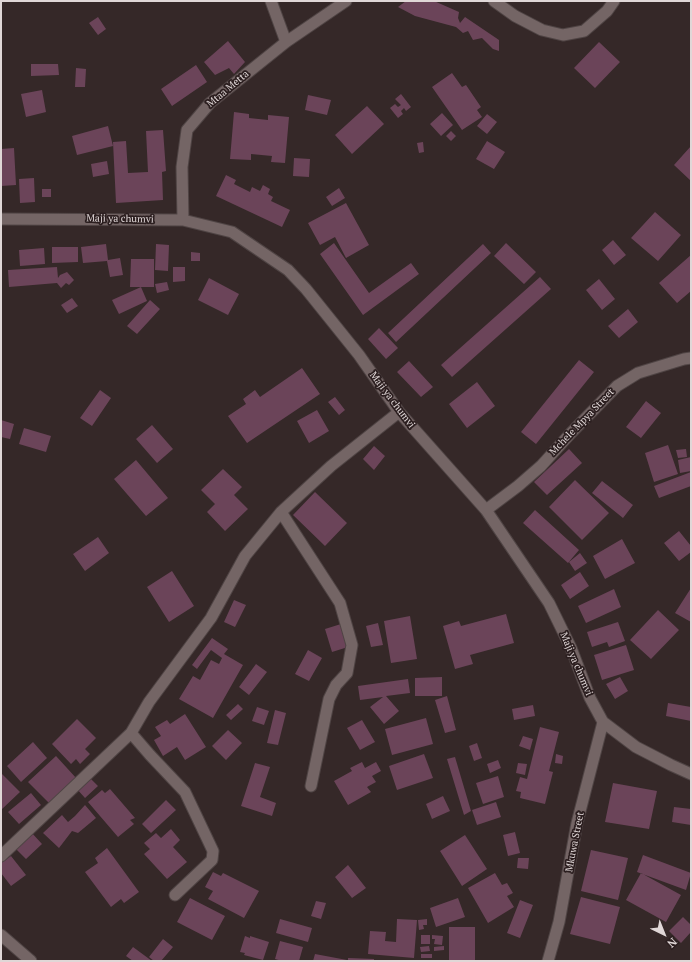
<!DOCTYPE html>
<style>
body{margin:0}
#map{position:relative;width:692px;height:962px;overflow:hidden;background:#352828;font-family:"PT Serif",serif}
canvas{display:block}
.frame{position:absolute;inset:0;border:2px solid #e0d7d7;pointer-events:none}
.north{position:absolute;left:644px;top:914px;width:40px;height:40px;-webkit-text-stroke:3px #2b1e1f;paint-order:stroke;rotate:137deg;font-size:11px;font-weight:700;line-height:16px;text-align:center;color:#e0d7d7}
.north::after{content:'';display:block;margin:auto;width:14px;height:18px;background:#e0d7d7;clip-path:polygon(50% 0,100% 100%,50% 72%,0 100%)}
</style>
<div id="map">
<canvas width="692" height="962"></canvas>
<div class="frame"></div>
<div class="north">N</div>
</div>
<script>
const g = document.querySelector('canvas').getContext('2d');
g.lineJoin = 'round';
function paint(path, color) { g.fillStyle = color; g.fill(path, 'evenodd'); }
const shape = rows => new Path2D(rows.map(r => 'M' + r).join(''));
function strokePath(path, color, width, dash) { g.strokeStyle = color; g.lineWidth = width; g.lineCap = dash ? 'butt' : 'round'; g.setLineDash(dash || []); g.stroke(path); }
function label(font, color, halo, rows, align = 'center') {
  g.font = font + ' "PT Serif",serif'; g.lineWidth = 3.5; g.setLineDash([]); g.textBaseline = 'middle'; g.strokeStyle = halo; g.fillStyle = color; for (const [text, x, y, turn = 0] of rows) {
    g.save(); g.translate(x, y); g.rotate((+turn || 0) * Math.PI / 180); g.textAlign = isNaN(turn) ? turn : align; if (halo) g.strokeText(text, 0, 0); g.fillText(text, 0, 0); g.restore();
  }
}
const building = shape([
 [406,1,434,1,459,12,458,18,460,23,465,17,499,40,499,51,493,49,482,38,473,40,468,31,463,33,456,27,415,16,398,7],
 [98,17,106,29,98,35,89,23],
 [228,41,245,62,234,74,229,68,215,75,204,62],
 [599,42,620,62,595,88,574,68],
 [31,64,58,64,59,75,31,76],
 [196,65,207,82,172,106,161,89],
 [76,68,86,69,85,87,75,87],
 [452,73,462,87,466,85,481,107,477,110,482,117,462,130,432,87],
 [42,90,46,112,26,117,21,94],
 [401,94,411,107,406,111,404,108,401,111,403,114,398,118,390,108,395,104,398,107,401,105,395,99],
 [308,95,331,100,327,115,305,110],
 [367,106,384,124,352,154,335,135],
 [234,112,249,114,249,118,268,120,268,115,289,117,285,163,271,162,272,156,251,154,251,160,230,159],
 [442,113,453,125,441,136,430,124],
 [487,114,497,122,487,134,477,126],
 [108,126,113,146,77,155,72,136],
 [163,130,166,171,162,172,163,200,116,203,113,142,126,141,128,173,148,172,146,131],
 [451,131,456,136,451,141,446,136],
 [487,141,505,152,494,169,476,159],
 [423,142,424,152,419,153,417,143],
 [691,146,691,181,674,165],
 [14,148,16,185,1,186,1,149],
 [294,158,310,159,309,177,293,176],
 [107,161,109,174,93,177,91,164],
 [226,175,236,180,234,184,250,192,252,187,260,191,263,185,270,189,268,194,273,197,271,201,290,210,282,227,216,196],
 [34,178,35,202,20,203,19,179],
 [339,188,345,198,332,206,326,197],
 [42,189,51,189,51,197,42,197],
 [346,203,369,245,346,258,335,237,320,245,308,223],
 [655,212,681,235,658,261,631,238],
 [613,240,626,255,614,265,602,250],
 [334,243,369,293,411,263,419,274,363,315,320,254],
 [506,243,536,272,524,284,494,256],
 [106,244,108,260,120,258,123,275,110,277,107,261,83,263,81,247],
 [156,244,169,245,168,271,155,270],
 [483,244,491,253,396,342,388,333],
 [52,247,78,247,78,262,52,263],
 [44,248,45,264,20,266,19,250],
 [191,252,200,253,200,261,191,261],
 [691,255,691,291,677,303,659,283],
 [131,259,154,259,154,287,130,287],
 [57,267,58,278,60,275,67,272,74,280,69,285,66,283,61,288,57,283,9,287,8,270],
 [173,267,185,267,185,281,173,282],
 [540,277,551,289,452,377,441,365],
 [209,278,239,294,228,315,198,300],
 [599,279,615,299,602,310,586,290],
 [167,282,169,290,157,293,155,284],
 [141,287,147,301,119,314,112,300],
 [72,298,78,306,67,313,61,305],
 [150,300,160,309,137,334,127,326],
 [628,309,638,322,619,338,608,326],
 [379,328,398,348,386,359,368,339],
 [579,360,594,372,536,444,521,432],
 [409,361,433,387,421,397,397,372],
 [302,368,320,394,247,443,228,416,246,404,243,399,255,390,260,397],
 [477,382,495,406,467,428,449,404],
 [100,390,111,398,92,426,80,418],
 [335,397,345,410,339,415,328,402],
 [646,401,661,413,641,438,626,427],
 [317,410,329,431,309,443,297,421],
 [1,420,14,424,10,439,1,437],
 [152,425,173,449,157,463,136,439],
 [24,428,51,436,46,452,19,444],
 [668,445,678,474,654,482,645,453],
 [374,446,385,456,374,470,363,459],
 [569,449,582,463,547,495,534,482],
 [686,449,687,457,678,458,676,450],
 [691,457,691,471,680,473,678,460],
 [136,460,168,498,146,516,114,479],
 [223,469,242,487,234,495,248,509,225,531,207,512,215,504,201,490],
 [691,472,691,486,659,498,654,486],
 [575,480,609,513,582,540,549,507],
 [602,481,633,505,623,518,592,493],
 [315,492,347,523,325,546,293,515],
 [535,510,579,550,568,563,523,523],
 [679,531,691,546,691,552,679,561,664,543],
 [98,537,109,553,85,571,73,554],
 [622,539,635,563,605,579,593,556],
 [580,553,587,563,575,571,569,562],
 [172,571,194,606,169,622,147,587],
 [580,572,589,586,570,599,561,585],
 [691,588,691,622,675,613],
 [614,589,621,607,586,623,578,606],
 [234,600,246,605,235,627,224,622],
 [658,610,679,630,651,659,630,640],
 [506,614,514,643,470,655,473,664,455,669,443,626,459,621,461,626],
 [410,616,417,659,391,663,384,621],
 [618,622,625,641,609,647,607,642,592,647,587,632],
 [378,623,383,645,371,647,366,626],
 [341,624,348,647,332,652,325,629],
 [212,638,228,649,224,654,243,665,213,718,179,699,193,676,200,680,211,660,219,664,222,658,211,650,197,669,192,665],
 [626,645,634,670,602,680,594,655],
 [308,650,322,658,309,681,295,674],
 [256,664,267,672,249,695,239,687],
 [442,677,442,696,415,696,415,678],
 [620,677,628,691,615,699,606,684],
 [408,679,410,693,386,696,399,711,384,724,370,707,383,697,360,700,358,686],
 [447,696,456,730,445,733,435,700],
 [668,703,691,707,691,721,666,716],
 [238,704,243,709,231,720,226,715],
 [533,705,535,716,514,720,512,709],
 [257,707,269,711,264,725,252,721],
 [275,710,286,713,278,745,267,743],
 [185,714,206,747,185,760,177,747,163,756,154,740,161,736,155,727,167,720,170,724],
 [426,718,433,744,392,755,385,729],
 [77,719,96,738,85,749,90,754,80,764,76,759,71,764,52,744],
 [362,720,375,742,360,750,347,728],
 [540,727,559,732,549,771,553,772,545,804,520,798,521,792,516,791,520,777,527,779],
 [228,730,242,743,226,760,212,746],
 [523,736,533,739,530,750,519,746],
 [33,742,47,758,21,782,7,766],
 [477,743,482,758,474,761,469,746],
 [424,754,433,778,397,790,389,766],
 [556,754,563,756,562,764,555,763],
 [56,756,77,779,50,804,28,782],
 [455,757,471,811,464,815,447,759],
 [498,760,501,768,490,773,487,764],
 [362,762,365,768,376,762,381,771,372,776,376,782,367,787,371,792,348,805,334,781,352,771,350,768],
 [255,763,270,767,260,797,276,803,272,816,241,806],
 [518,763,527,764,525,775,516,773],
 [1,773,20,792,1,810],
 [498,776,504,797,483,804,476,783],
 [89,777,98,786,85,798,76,788],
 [613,783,657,791,649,829,605,822],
 [110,789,135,818,130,820,134,824,118,837,88,802,102,790,105,793],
 [31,793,41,805,19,824,8,812],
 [443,796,450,811,432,819,426,804],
 [166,800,176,810,151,833,142,824],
 [496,802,501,817,477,825,472,810],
 [85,805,96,818,78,833,72,831,59,848,43,833,62,815,68,822,75,816],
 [674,807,691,809,691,825,672,822],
 [171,829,180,840,173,847,187,862,167,879,144,854,150,849,144,843,156,833,161,838],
 [31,832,42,844,26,859,15,848],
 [515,832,520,853,508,856,503,835],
 [465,835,487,869,462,886,440,851],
 [107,848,139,892,124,903,121,899,111,907,85,872,98,863,95,858],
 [591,850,628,858,618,900,581,891],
 [643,855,691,873,686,890,637,872],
 [11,856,26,875,11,886,1,873,1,863],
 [518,858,529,858,528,869,517,868],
 [348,865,366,888,352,898,335,877],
 [213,872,221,876,223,873,259,891,244,918,208,899,213,891,205,887],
 [495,873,502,885,507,883,513,893,507,896,514,907,488,923,468,888],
 [641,873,681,895,666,922,626,900],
 [581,897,620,907,610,944,570,934],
 [190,898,225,916,212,940,177,922],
 [458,898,465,917,436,927,430,908],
 [520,900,533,905,520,938,507,933],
 [316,901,326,903,321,919,311,916],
 [683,917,691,925,691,932,681,943,669,931],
 [280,919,312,928,308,942,276,933],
 [397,919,417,920,414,958,368,954,370,931,386,932,385,941,396,942],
 [427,919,427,925,423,925,424,929,419,930,418,920],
 [449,927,475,927,475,961,449,961],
 [421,935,430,935,430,944,421,944],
 [432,935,443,936,442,945,434,944,435,939,432,939],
 [245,936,250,938,250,936,269,942,263,960,244,955,245,953,240,952],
 [163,939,173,947,161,961,154,961,149,957],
 [280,941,303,947,299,961,282,961,275,959],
 [429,946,430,951,421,952,420,947],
 [444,946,444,950,434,951,434,947],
 [133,947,152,961,133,961,126,956],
 [315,954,347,960,347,961,313,961],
 [421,954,432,954,432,958,421,958],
 [348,958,374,959,374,961,348,961]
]);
const minor = shape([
 [271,1,286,42],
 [494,1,515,16,542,30,563,35,584,31,607,11,614,1],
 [1,219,183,220,232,232,288,270,306,289,359,355,399,412,486,510,549,603,571,648,590,698,603,722,636,747,671,765,691,774],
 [183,220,182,167,187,130,210,103,286,42,346,1],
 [486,510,518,486,541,466,570,434,617,386,638,373,684,359,691,358],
 [281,512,340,603,352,645,347,673,336,685,329,699,311,786],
 [1,856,131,733],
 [175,895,212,860,213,851,185,792,150,755,131,733,149,702,211,618,245,556,281,512,331,466,399,412],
 [1,935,31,961],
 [548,961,559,922,577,823,603,722]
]);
const streetNames = [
 ["Mtaa Metta",228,89,-40],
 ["Maji ya chumvi",120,219,1],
 ["Maji ya chumvi",392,400,53],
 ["Mchele Mpya Street",582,422,-46],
 ["Maji ya chumvi",576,664,67],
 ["Mkuwa Street",575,842,-79]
];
paint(building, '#6b4459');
strokePath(minor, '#4f4444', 13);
strokePath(minor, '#746565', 11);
label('10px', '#e0d7d7', '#2b1e1f', streetNames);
</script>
